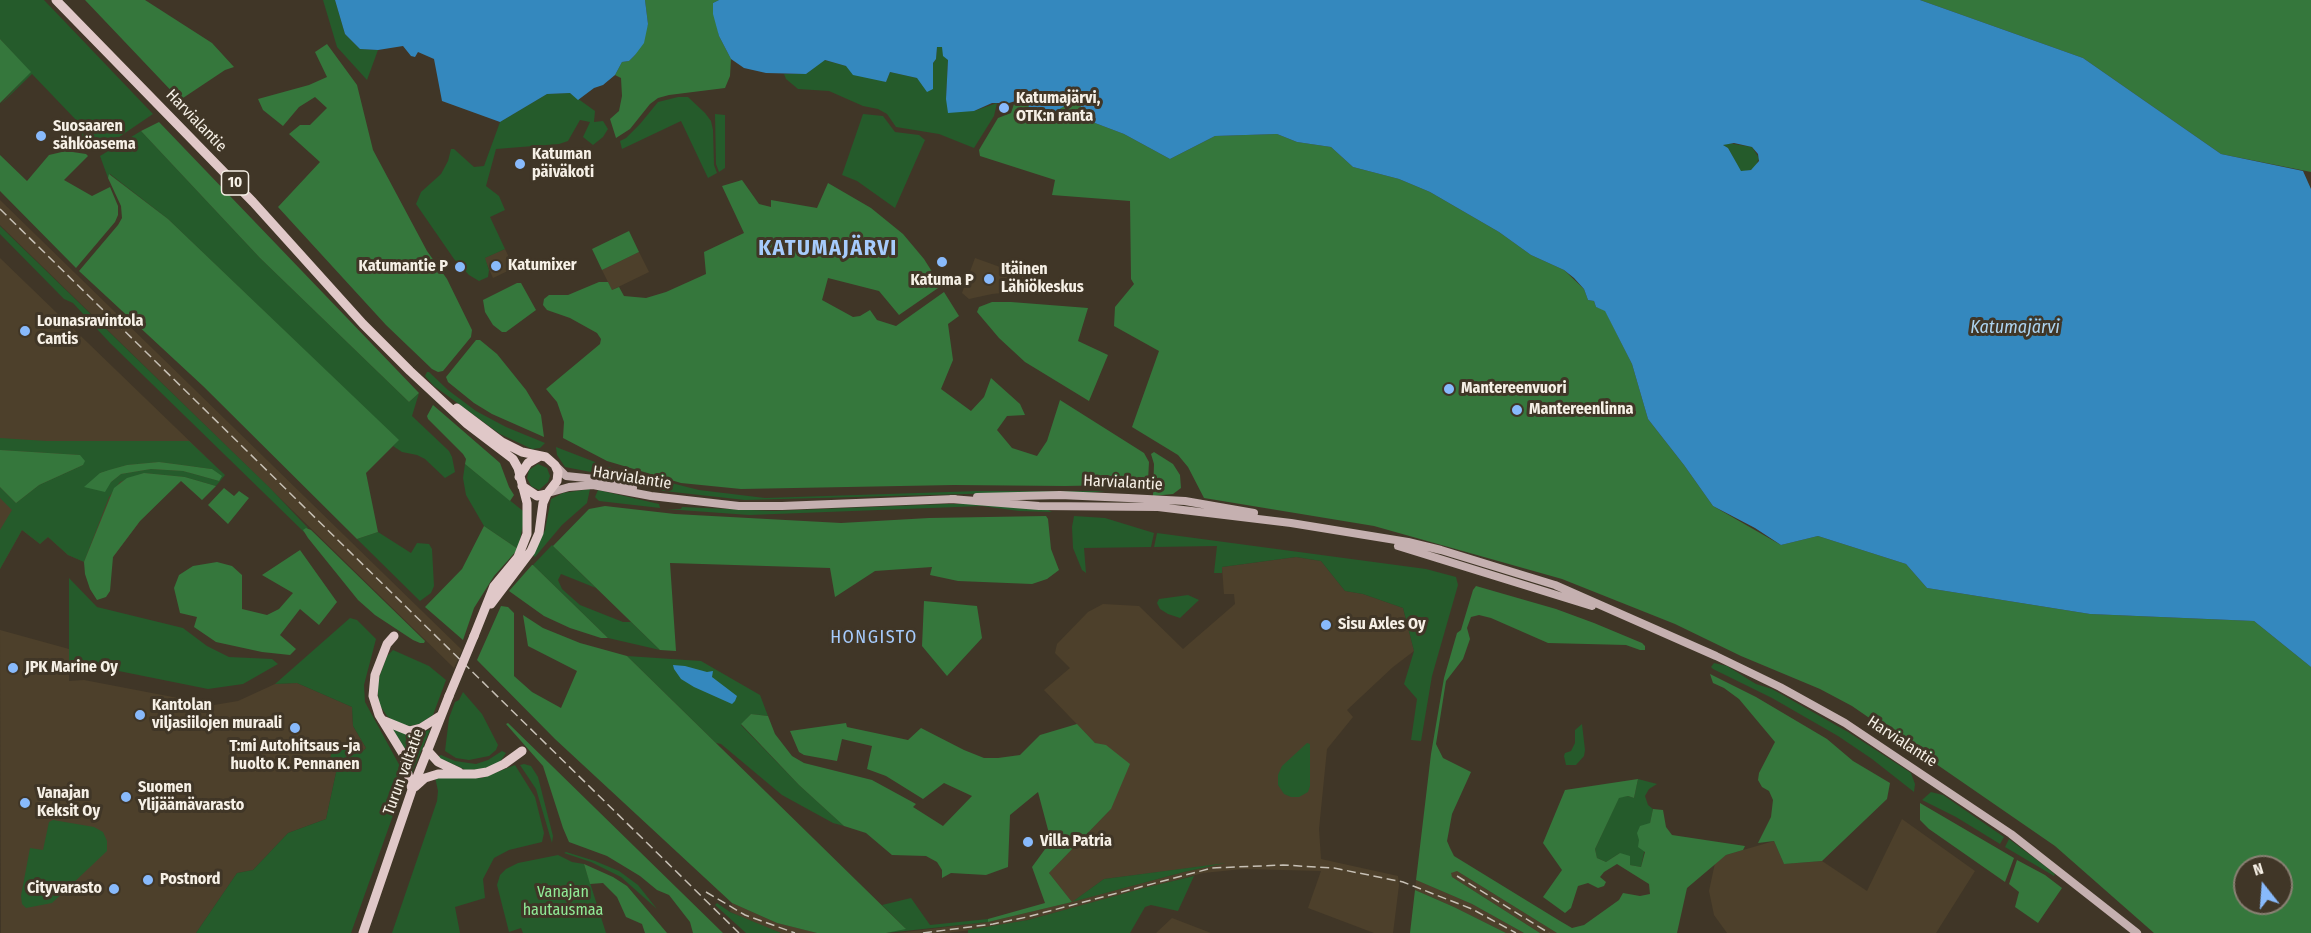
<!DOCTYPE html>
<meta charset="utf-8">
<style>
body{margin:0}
#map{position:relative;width:2311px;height:933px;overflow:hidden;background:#403627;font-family:"Fira Sans Condensed",sans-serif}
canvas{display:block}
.north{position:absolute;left:2233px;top:855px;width:60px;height:60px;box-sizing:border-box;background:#403627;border:2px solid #898073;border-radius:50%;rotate:343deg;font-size:16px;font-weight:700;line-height:24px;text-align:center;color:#f6f0e6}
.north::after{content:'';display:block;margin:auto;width:21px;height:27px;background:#88bafc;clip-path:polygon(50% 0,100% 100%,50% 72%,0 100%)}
</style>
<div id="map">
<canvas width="2311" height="933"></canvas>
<div class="north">N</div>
</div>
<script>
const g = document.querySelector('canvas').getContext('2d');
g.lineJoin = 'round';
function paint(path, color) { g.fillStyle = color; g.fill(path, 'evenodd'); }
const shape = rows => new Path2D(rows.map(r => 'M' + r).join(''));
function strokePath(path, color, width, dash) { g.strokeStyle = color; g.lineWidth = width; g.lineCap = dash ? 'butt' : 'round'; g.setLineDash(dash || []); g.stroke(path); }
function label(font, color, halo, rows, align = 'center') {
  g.font = font + ' "Fira Sans Condensed",sans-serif'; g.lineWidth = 6; g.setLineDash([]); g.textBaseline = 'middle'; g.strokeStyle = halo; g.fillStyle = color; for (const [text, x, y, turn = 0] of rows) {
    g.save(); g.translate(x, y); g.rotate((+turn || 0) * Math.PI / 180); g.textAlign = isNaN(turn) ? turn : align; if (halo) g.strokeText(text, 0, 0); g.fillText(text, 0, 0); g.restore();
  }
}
const built = shape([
 [0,200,462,650,454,668,0,225],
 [505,249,514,268,493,278,484,258],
 [639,252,649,272,612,290,602,270],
 [0,258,205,456,140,521,113,557,94,566,68,555,48,537,40,544,22,530,0,569],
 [975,258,1025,276,1016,294,1011,292,992,294,969,299,962,293],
 [1296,557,1321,561,1345,591,1363,594,1403,608,1414,651,1393,667,1347,710,1353,717,1327,749,1319,829,1321,859,1398,876,1399,885,1393,933,1374,933,1308,908,1321,871,1243,869,1203,873,1028,920,989,928,946,933,897,933,988,922,1072,902,1049,873,1111,809,1096,744,1044,690,1070,668,1055,653,1057,644,1088,612,1103,604,1139,606,1183,649,1235,604,1234,594,1224,594,1222,567],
 [1215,865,1184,872,1074,901,1104,879],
 [0,630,69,649,69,681,84,680,178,698,208,706,238,701,275,684,297,683,352,707,353,726,366,748,361,753,337,768,326,819,288,833,253,870,237,873,196,933,1,933],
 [1902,819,1975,871,1936,933,1727,933,1714,915,1709,891,1715,863,1726,855,1774,841,1784,864,1822,861,1867,891],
 [1453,870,1457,871,1557,933,1540,933,1452,877,1450,874],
 [1416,880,1472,904,1524,933,1506,933,1454,907,1415,890],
 [732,903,777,923,817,933,781,933,760,926,730,912],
 [1172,918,1211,933,1156,933]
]);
const green = shape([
 [0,0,44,0,153,114,100,150,87,146,73,126,77,121,32,74,0,105,30,72,0,39],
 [323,0,335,0,345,34,360,49,378,50,367,80,337,47],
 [937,47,943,47,948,59,946,99,974,111,997,103,994,116,974,148,939,134,896,127,887,114,878,109,863,106,829,91,798,89,786,79,784,74,806,74,824,60,846,66,886,82,890,72,917,78,933,89,933,63,936,59],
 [570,93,595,111,594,122,603,121,608,129,603,137,593,145,583,137,590,122,580,120,568,141,559,144,496,149,486,186,499,196,505,210,490,217,505,249,485,258,489,270,488,277,479,281,469,275,454,259,416,204,421,192,441,174,448,161,451,149,454,149,474,167,484,166,500,122,547,94],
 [678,97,688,97,705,113,711,121,713,130,714,165,717,173,708,178,681,121,622,149,620,141,626,138,640,124,658,102],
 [715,114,725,115,725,168,719,172,716,164],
 [863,114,883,116,895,132,919,135,925,140,895,208,857,181,842,175],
 [141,131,260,258,409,402,419,393,412,416,449,451,452,457,455,472,445,478,425,459,417,455,402,452,393,446,398,440,168,219,110,174,108,178,100,156],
 [1728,143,1752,147,1759,158,1756,166,1751,170,1741,172,1728,148,1723,145],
 [0,226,270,488,308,528,304,532,110,343,73,303,64,299,0,234],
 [427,372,429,372,448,390,476,411,506,427,545,443,540,448,532,449,500,434,434,386,425,376],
 [0,438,46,441,189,441,225,475,216,486,185,477,144,473,120,482,109,497,84,562,68,555,48,537,40,544,22,530,0,569,0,530,12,510,0,498,0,487,16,503,39,485,83,465,80,455,0,450],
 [159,462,212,469,219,481,183,471,151,469,121,474,111,482,100,473,127,465],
 [556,447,595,462,597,466,596,473,565,467,557,455],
 [465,464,523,511,524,520,518,549,484,526,466,495,463,478],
 [538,464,547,468,550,476,548,482,539,490,531,486,527,478,529,470],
 [608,467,699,490,765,498,979,491,1105,491,1087,493,1002,493,745,500,664,491,603,474],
 [590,489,587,503,562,525,535,557,533,555,545,530,551,499,563,493],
 [598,490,659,504,660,508,599,501,595,497],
 [946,504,981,504,1048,510,1052,512,1019,511,982,506,749,515,666,509,681,509,682,507,774,511],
 [1074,516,1105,518,1154,533,1151,547,1084,548,1086,573,1082,570,1073,548,1072,527],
 [378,532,411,553,417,543,429,544,432,549,434,586,431,593,420,601,357,539],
 [1157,533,1426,569,1456,577,1458,585,1432,676,1421,741,1411,740,1417,699,1404,684,1414,651,1403,608,1363,594,1345,591,1321,561,1296,557,1222,567,1222,573,1214,573,1217,546,1154,547],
 [552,545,596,588,561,574,558,580,562,589,580,605,623,622,631,622,660,650,608,638,533,565],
 [69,578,97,607,183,628,207,646,229,657,272,659,278,664,243,684,208,689,69,661],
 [1188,595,1199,600,1180,618,1168,614,1160,609,1157,603,1159,599],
 [350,618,357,620,376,639,364,685,365,702,402,770,401,793,351,933,196,933,237,873,253,870,288,833,326,819,337,768,328,764,334,746,361,753,366,748,353,726,352,707,297,683,275,684],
 [393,650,429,666,446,680,433,715,419,724,410,726,396,723,387,716,379,704,377,683,387,656],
 [627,656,701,661,760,695,768,716,751,714,741,725,799,785,844,826,833,823,782,795,721,744,716,743],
 [1714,663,1727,666,1756,684,1772,689,1848,732,1911,773,1915,784,1914,792,1872,759,1838,736,1772,698,1713,669,1711,667],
 [463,692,482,714,498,745,496,750,489,756,469,760,456,758,445,751,449,718,455,702,459,700],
 [1582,724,1585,750,1584,756,1576,765,1566,765,1564,756,1565,753,1571,751,1575,743,1575,730],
 [391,728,420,732,430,730,412,773],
 [1307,743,1310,744,1310,786,1308,792,1299,797,1291,797,1284,794,1278,785,1278,775,1282,766],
 [502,751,506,753,499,763,484,769,466,770,437,757,441,755,455,761,476,764,488,760],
 [524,764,531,766,538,777,553,836,552,843,536,789,520,765],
 [515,765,535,797,544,833,542,842,509,850,494,858,483,879,485,898,455,907,460,933,392,933,437,801,438,791,435,777,450,776,482,778],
 [1638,779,1657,784,1649,789,1645,796,1648,805,1653,809,1641,867,1630,865,1620,853,1606,862,1597,858,1595,849,1619,797,1628,796,1634,798],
 [1931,792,1943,795,2004,837,2000,844,1956,817,1922,800],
 [53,820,94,827,103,832,107,841,107,851,52,903,26,908,22,904,21,896,30,848,43,850,49,822],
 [2009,839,2045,866,2055,874,2054,876,2005,847],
 [566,852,595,861,619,871,638,885,657,909,621,877,591,862,564,853],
 [558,855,572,862,584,864,606,933,523,933,521,928,509,932,497,885,500,875,506,869,518,863],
 [1226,863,1184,872,1072,902,1104,879],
 [1194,876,1178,911,1151,905,1145,907,1130,933,968,933,968,930,1028,920,1144,888],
 [911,898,930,925,988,919,988,922,886,933,905,928,882,905],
 [717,903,730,912,781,933,746,933,715,905]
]);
const forest = shape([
 [85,0,145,0,212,43,234,67,225,70,180,100],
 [645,0,719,0,713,3,719,36,731,59,730,76,725,88,669,95,658,98,650,104,630,129,616,138,610,119,619,111,622,96,621,78,615,75,622,62,629,61,635,55,648,24],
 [1920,0,2311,0,2311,172,2221,154,2083,58],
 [0,39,31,72,0,103],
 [327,44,357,85,373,150,427,251,447,279,472,330,471,337,443,371,438,372,432,369,386,325,278,207,320,162,289,134,300,125,310,125,327,108,315,97,299,107,283,126,263,110,258,99,309,85,327,77,315,52],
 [1022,99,1052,113,1068,104,1079,103,1087,120,1124,134,1170,159,1215,136,1277,134,1297,142,1331,147,1353,167,1399,179,1430,192,1499,232,1531,255,1564,270,1584,289,1588,300,1594,301,1596,307,1605,310,1632,364,1648,419,1684,465,1713,506,1781,545,1818,536,1906,564,1927,588,2090,614,2254,621,2311,667,2311,933,2154,933,2055,846,1852,706,1820,689,1741,656,1675,624,1562,579,1374,526,1204,498,1188,467,1178,455,1132,427,1159,351,1114,326,1115,307,1134,284,1131,279,1130,201,1052,195,1055,180,980,156,979,150,998,118,1011,113,1015,101],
 [2245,867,2281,867,2281,903,2245,903],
 [159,122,419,393,409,402,260,258,141,131],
 [66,151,86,154,88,156,64,180,92,196,110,187,118,206,118,215,115,222,76,268,0,191,0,155,27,181,49,155],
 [109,174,168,219,399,440,366,473,378,532,357,539,203,386,79,271,118,225,122,218,121,206,108,178],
 [742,180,759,204,771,207,771,200,817,208,828,183,871,208,903,234,924,259,941,286,899,315,879,291,828,278,822,300,853,317,860,316,870,310,877,320,896,326,944,292,959,316,948,324,953,360,941,389,971,411,984,397,991,378,1020,404,1025,415,1007,416,997,430,1012,448,1037,456,1047,441,1060,400,1144,453,1149,462,1148,481,1117,485,1065,486,954,485,741,489,681,483,607,461,563,438,564,422,557,402,546,389,600,344,601,339,597,333,570,318,547,310,543,305,544,299,549,295,568,295,599,282,608,282,612,290,619,287,624,296,646,298,666,292,706,274,704,252,744,233,722,186],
 [629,231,639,252,602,270,592,249],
 [517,283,521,283,536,310,506,332,502,332,493,325,485,312,483,300],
 [992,302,1011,302,1088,308,1078,341,1108,355,1089,401,1025,362,999,338,977,312,979,307],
 [476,340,480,340,497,354,526,390,541,415,544,437,492,414,474,403,448,382,446,377],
 [433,405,500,463,509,487,514,495,510,501,465,464,466,459,463,454,428,419,427,416],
 [0,450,80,455,85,461,83,465,39,485,16,503,0,487],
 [1154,452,1173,464,1180,475,1181,488,1173,494,1153,496,1154,464,1151,454],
 [159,462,212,469,222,476,219,481,183,471,151,469,121,474,111,482,105,492,84,487,100,473,109,470,127,465],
 [144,473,185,477,216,486,202,500,181,481,140,521,113,557,110,591,106,597,97,600,90,589,85,574,84,562,114,488,127,478],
 [224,488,234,496,239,491,249,498,228,524,208,505],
 [605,506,675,514,841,523,929,518,1046,516,1048,519,1051,549,1059,570,1047,579,1032,584,958,581,930,575,932,567,875,571,835,597,830,568,670,563,676,651,660,650,553,546,589,509],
 [484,526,518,549,494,576,474,608,463,640,425,607,462,569],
 [306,528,311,530,425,641,424,643,420,643,413,640,375,615,358,600,308,538,303,530],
 [300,550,337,602,319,625,300,609,280,635,296,649,290,655,262,652,216,642,194,627,197,617,180,613,174,588,179,575,193,566,217,562,232,566,242,575,242,609,267,615,279,609,293,593,262,575],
 [532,565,533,565,608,638,601,638,570,628,544,616,509,591],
 [1476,586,1556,609,1594,623,1642,643,1645,646,1645,650,1640,650,1626,645,1548,643,1491,618,1479,615,1471,617,1467,628,1470,639,1463,659,1446,681,1436,744,1443,758,1471,772,1452,814,1447,841,1450,848,1454,856,1560,921,1572,928,1584,925,1619,900,1623,893,1640,896,1650,894,1649,884,1617,864,1604,872,1600,877,1606,882,1604,886,1598,888,1588,883,1578,886,1571,908,1565,913,1543,897,1562,870,1543,843,1565,790,1638,779,1634,798,1628,796,1619,798,1595,849,1597,858,1606,862,1620,853,1630,856,1630,865,1641,867,1645,852,1638,847,1639,840,1637,833,1640,826,1650,823,1653,809,1663,810,1666,827,1672,835,1745,846,1743,850,1726,855,1687,888,1677,933,1557,933,1457,871,1451,873,1452,877,1540,933,1524,933,1472,904,1416,880,1431,754,1444,678,1457,633,1461,630,1473,590],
 [924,601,977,606,982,638,947,676,922,646],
 [501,606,508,607,514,613,514,676,532,692,561,708,577,671,528,646,523,615,543,628,580,643,627,656,906,929,886,933,817,933,777,923,732,903,555,739,477,660],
 [1710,674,1756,697,1827,739,1853,761,1890,783,1887,799,1822,861,1784,864,1774,841,1758,843,1771,817,1773,800,1769,791,1762,787,1758,780,1759,773,1775,742,1739,699,1724,688,1713,683],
 [751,714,768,716,775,734,792,756,804,763,872,780,916,804,913,807,943,826,972,796,944,783,923,799,886,776,867,769,872,746,842,739,837,761,804,755,799,752,790,731,846,723,847,727,908,740,921,728,964,750,984,758,998,758,1020,755,1040,735,1077,724,1095,743,1106,745,1130,764,1111,809,1049,873,1072,902,988,922,988,919,1045,903,1032,867,1051,841,1038,792,1010,815,1008,867,986,875,951,873,942,878,942,870,937,862,926,856,892,855,866,833,844,826,799,785,741,724],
 [508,723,723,933,693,933,690,922,669,895,657,890,640,876,607,856,569,842,563,828,543,766,506,724],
 [1920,803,2014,858,2005,882,1929,829,1920,820],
 [2017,860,2045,875,2062,888,2038,923,2015,907,2019,892,2009,884],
 [584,864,613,877,627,886,667,933,645,933,642,924,626,917,617,897,603,883,590,884],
 [1415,890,1454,907,1506,933,1410,933]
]);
const water = shape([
 [335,0,645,0,648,24,644,43,635,55,629,61,622,62,615,75,603,85,594,88,578,100,570,93,547,94,500,122,442,101,434,59,418,52,415,57,411,56,403,46,378,50,360,49,345,34],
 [719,0,1920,0,2083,58,2221,154,2303,171,2311,189,2311,667,2254,621,2090,614,1927,588,1906,564,1818,536,1781,545,1755,528,1713,506,1684,465,1648,419,1632,364,1605,311,1596,307,1594,301,1588,300,1584,289,1574,278,1564,270,1531,255,1499,232,1430,192,1399,179,1353,167,1331,147,1297,142,1277,134,1215,136,1170,159,1124,134,1087,120,1079,103,1068,104,1053,113,1030,108,1022,99,1009,103,992,103,974,111,948,113,946,99,948,60,943,56,942,47,937,47,936,59,933,63,933,89,927,92,917,78,890,72,886,82,853,75,846,66,825,60,806,74,766,73,744,68,731,59,719,36,713,14,713,3],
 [1734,143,1752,147,1758,154,1759,161,1751,170,1741,171,1728,148,1723,145],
 [673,665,685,666,707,672,713,671,712,677,737,696,735,701,732,704,694,687,681,679,674,669]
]);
const major = shape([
 [557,467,566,476,595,479,633,488],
 [548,493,569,487,593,485,651,496,739,506,782,506,955,499],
 [977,497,1060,495,1128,498,1185,501,1254,513],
 [951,499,1039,506,1158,507,1291,523,1408,542,1441,550,1555,585,1716,656,1780,687,1845,723,2011,834,2137,933],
 [1398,546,1592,606]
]);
const highway = shape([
 [56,0,253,202,363,324,410,371,467,424,513,459,518,468,527,503,527,534,518,557,494,586,474,636],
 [457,408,502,442,522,452,546,457,555,465,558,472,557,481,547,494,537,496,522,486],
 [519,477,528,463,540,456],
 [491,604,531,551,539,533,543,503,547,494],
 [394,636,387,644,375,675,373,696,379,715,403,754,412,790],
 [382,720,409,731,421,728,440,716],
 [427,750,438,762,459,772],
 [415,787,425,778,438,774,475,774,487,772,504,764,522,751],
 [363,933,412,790,449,696]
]);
const rail = shape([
 [0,209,739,933],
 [1457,876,1549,933],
 [706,892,745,915,795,933],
 [923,933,993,924,1027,917,1212,868,1283,865,1334,868,1403,882,1472,909,1516,933]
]);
const highwayBridge = shape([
 [449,696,474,636]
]);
const markers = [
 [1004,108,6,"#88bafc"],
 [41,136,6,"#88bafc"],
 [520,164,6,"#88bafc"],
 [942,262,6,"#88bafc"],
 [496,266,6,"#88bafc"],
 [460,267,6,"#88bafc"],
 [989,279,6,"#88bafc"],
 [25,331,6,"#88bafc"],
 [1449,389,6,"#88bafc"],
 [1517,410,6,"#88bafc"],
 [1326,625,6,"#88bafc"],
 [13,668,6,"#88bafc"],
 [140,715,6,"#88bafc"],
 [295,728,6,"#88bafc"],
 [126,797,6,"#88bafc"],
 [25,803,6,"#88bafc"],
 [1028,842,6,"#88bafc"],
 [148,880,6,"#88bafc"],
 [114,889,6,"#88bafc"]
];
const shields = [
 [235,183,27]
];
const shieldNames = [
 ["10",235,183]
];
const poiNames = [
 ["Katumajärvi,",1016,99],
 ["OTK:n ranta",1016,117],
 ["Suosaaren",53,127],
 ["sähköasema",53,145],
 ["Katuman",532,155],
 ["päiväkoti",532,173],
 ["Katumixer",508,266],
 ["Katumantie P",448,267,"right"],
 ["Itäinen",1001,270],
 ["Lähiökeskus",1001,288],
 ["Katuma P",942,281,"center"],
 ["Lounasravintola",37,322],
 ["Cantis",37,340],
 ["Mantereenvuori",1461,389],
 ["Mantereenlinna",1529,410],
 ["Sisu Axles Oy",1338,625],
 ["JPK Marine Oy",25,668],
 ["Kantolan",152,706],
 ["viljasiilojen muraali",152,724],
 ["T:mi Autohitsaus -ja",295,747,"center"],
 ["huolto K. Pennanen",295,765,"center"],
 ["Suomen",138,788],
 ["Ylijäämävarasto",138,806],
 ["Vanajan",37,794],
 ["Keksit Oy",37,812],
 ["Villa Patria",1040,842],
 ["Postnord",160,880],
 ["Cityvarasto",102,889,"right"]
];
const streetNames = [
 ["Harvialantie",196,121,46],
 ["Harvialantie",632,478,9],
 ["Harvialantie",1123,483,3],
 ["Harvialantie",1902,742,33],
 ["Turun valtatie",404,772,-70]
];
const parkNames = [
 ["Vanajan",563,893],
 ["hautausmaa",563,911]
];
const waterNames = [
 ["Katumajärvi",2015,328]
];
const neighbourhoodNames = [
 ["HONGISTO",874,638]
];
const districtNames = [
 ["KATUMAJÄRVI",828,249]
];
paint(built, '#4d402b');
paint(green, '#255b2b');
paint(forest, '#35773c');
paint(water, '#3488be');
strokePath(major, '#c5b0b0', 8);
strokePath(highway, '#e0c8c8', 9);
strokePath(rail, '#c7c0b5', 1.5, [9, 4.5]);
strokePath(highwayBridge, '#e0c8c8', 9);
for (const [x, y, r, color] of markers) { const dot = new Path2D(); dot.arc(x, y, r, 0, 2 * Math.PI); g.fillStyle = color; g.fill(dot); strokePath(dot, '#403627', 2); }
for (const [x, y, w] of shields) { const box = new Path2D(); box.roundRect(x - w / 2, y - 12, w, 24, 4.5); g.fillStyle = '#403627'; g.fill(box); strokePath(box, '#f6f0e6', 1.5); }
label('bold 15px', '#f6f0e6', null, shieldNames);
label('bold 16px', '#f6f0e6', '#403627', poiNames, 'left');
label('16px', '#f6f0e6', '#403627', streetNames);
label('16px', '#90ea96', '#403627', parkNames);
label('italic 18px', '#add4f1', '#403627', waterNames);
g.letterSpacing = '1.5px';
label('18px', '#a6cbfc', '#403627', neighbourhoodNames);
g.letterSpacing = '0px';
g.letterSpacing = '1.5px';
label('bold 22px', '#a6cbfc', '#403627', districtNames);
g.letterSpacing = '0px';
</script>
